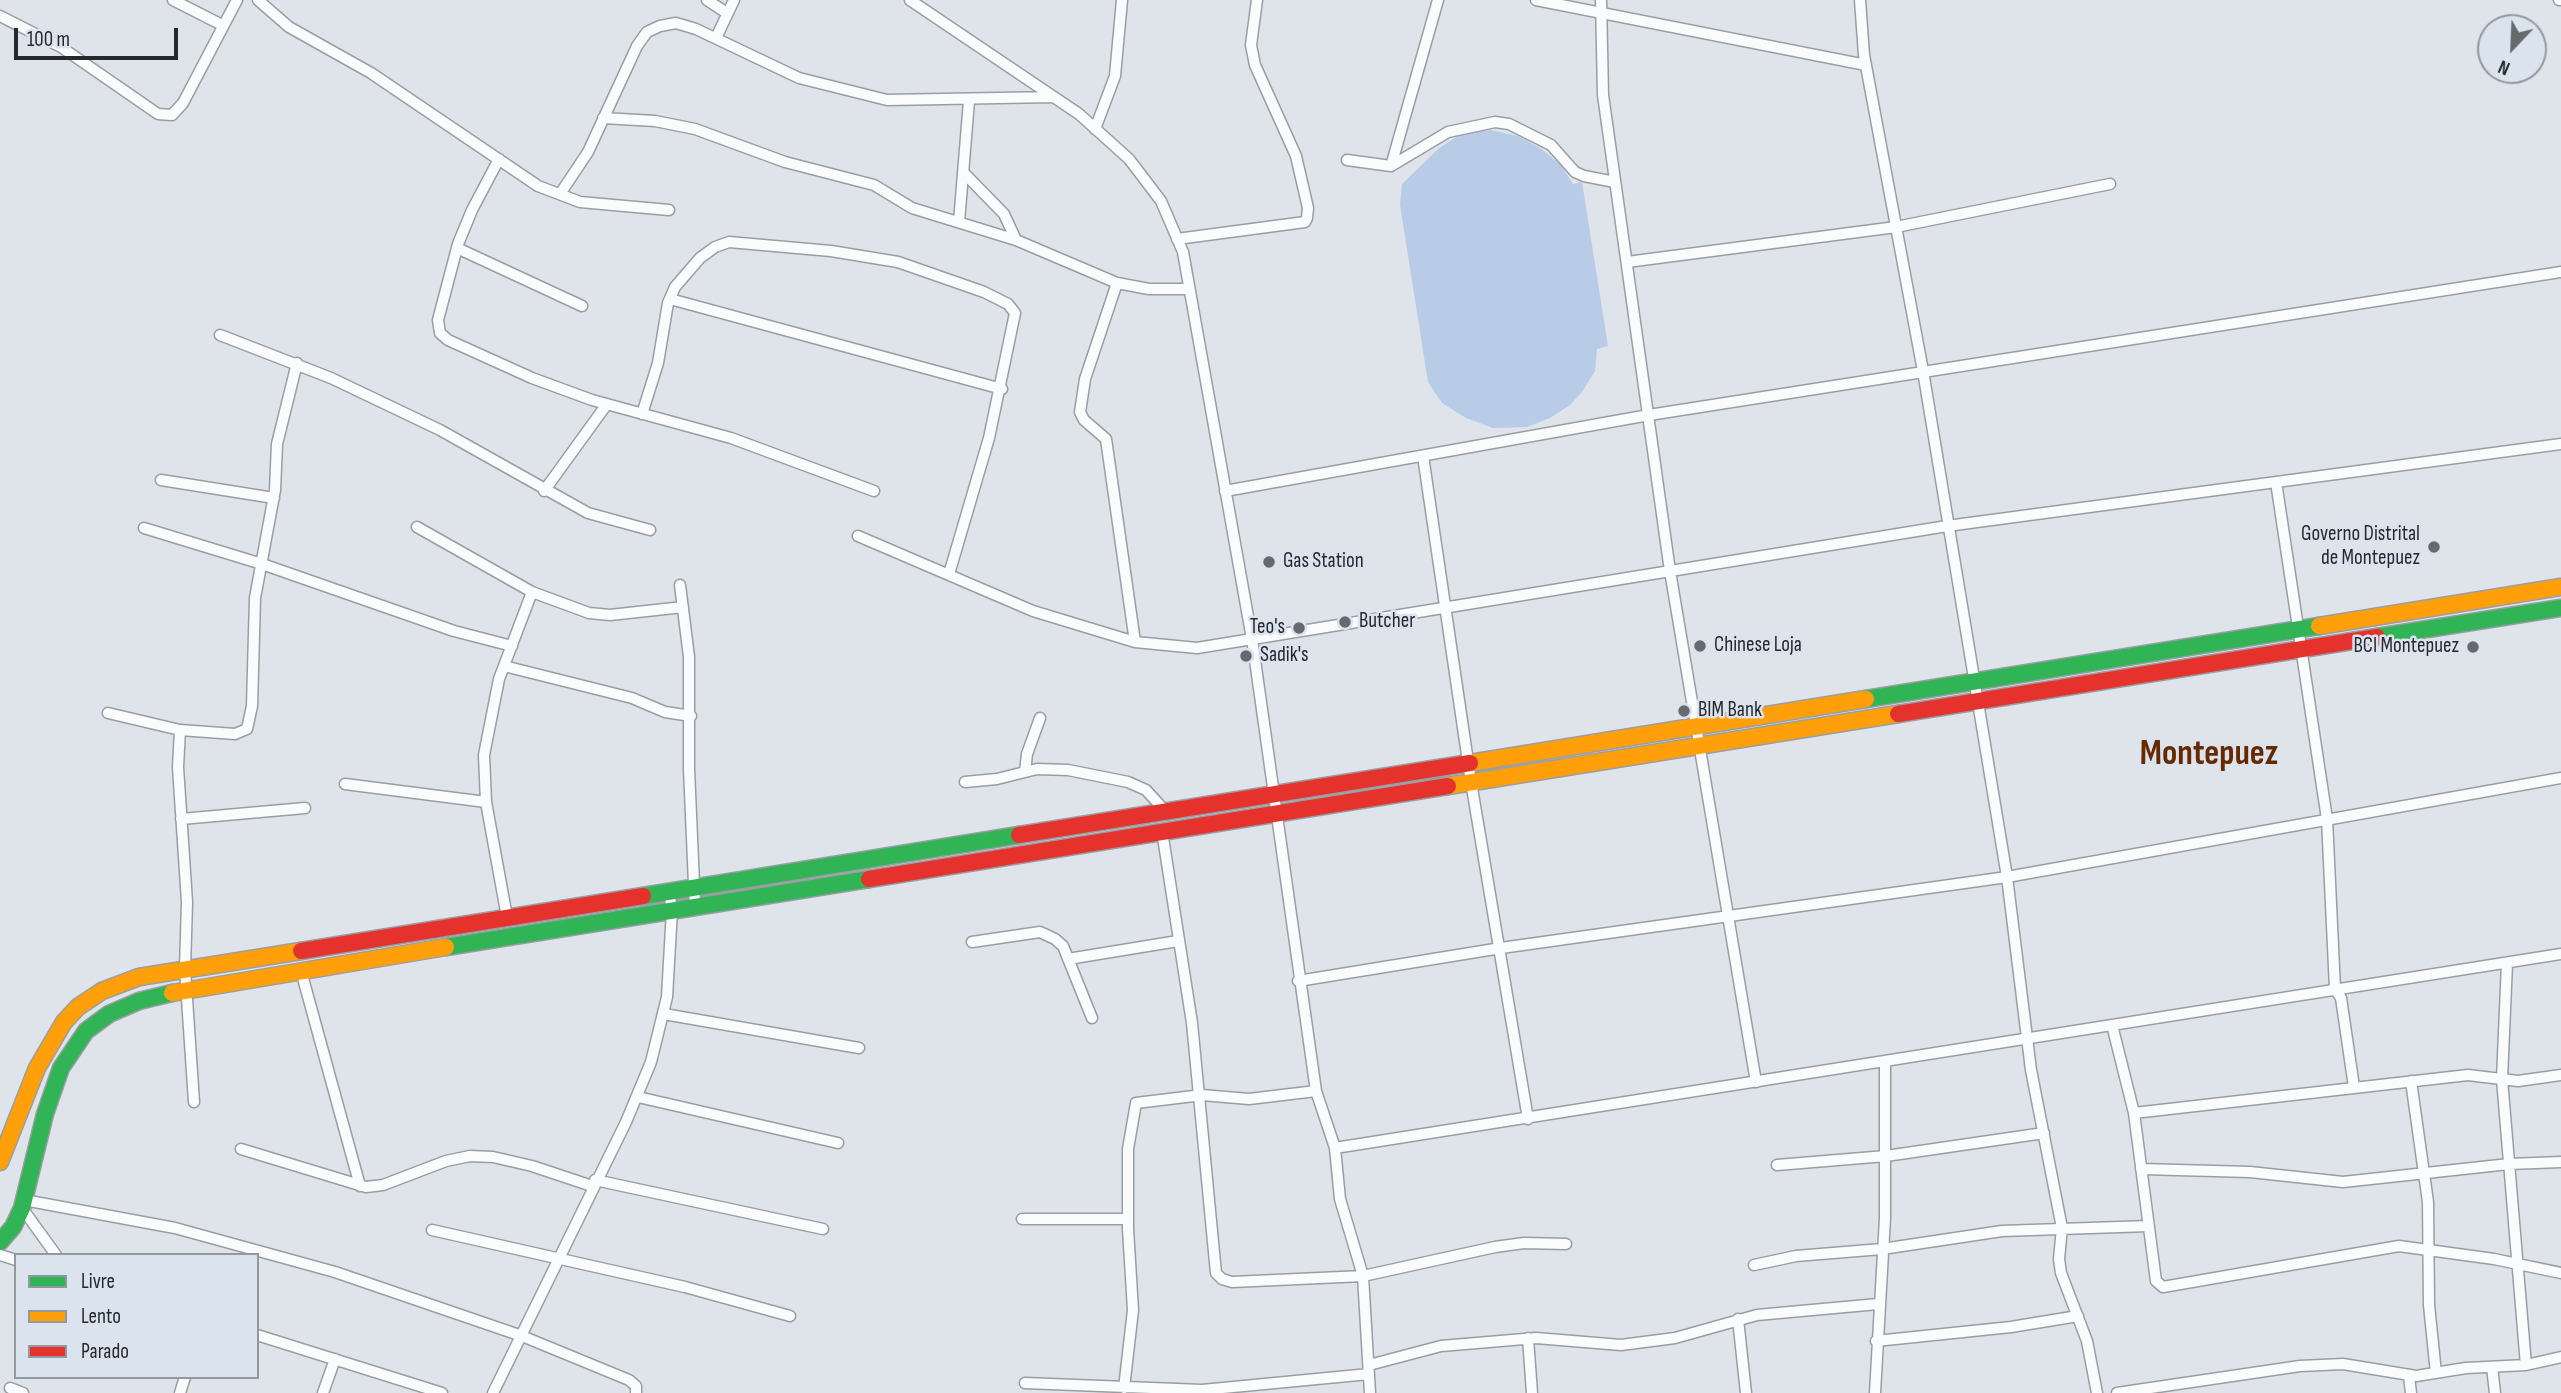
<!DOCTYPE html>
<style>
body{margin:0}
#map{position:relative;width:2561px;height:1393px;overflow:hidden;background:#dfe4ea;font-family:"Sofia Sans Condensed",sans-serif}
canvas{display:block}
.legend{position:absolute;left:14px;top:1253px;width:245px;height:126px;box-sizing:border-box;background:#dbe3ee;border:2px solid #9298a0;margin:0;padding:9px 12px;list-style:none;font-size:21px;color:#25282c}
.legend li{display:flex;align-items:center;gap:14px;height:35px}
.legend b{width:35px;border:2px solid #9298a0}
.north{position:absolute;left:2477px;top:14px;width:70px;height:70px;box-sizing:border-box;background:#dbe3ee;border:2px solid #9298a0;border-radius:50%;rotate:203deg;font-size:19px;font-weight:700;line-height:28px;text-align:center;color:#25282c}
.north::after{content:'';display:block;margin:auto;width:24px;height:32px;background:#666a6e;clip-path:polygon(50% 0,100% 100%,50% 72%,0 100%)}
.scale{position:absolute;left:14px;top:28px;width:164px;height:32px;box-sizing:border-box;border:4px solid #25282c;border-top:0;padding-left:9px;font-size:21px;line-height:24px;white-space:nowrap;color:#25282c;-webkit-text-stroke:5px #dbe3ee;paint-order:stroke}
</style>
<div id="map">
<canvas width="2561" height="1393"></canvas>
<ul class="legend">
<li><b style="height:9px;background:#30b455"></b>Livre</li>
<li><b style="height:9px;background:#ff9f0a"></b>Lento</li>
<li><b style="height:9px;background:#e5322d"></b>Parado</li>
</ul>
<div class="north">N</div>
<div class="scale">100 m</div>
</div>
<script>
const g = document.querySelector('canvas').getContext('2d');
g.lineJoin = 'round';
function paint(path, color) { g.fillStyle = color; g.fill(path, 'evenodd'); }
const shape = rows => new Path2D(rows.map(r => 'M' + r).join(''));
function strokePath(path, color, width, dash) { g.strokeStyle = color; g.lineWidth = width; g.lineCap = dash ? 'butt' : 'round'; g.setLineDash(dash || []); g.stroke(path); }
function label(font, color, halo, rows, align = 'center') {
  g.font = font + ' "Sofia Sans Condensed",sans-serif'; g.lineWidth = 5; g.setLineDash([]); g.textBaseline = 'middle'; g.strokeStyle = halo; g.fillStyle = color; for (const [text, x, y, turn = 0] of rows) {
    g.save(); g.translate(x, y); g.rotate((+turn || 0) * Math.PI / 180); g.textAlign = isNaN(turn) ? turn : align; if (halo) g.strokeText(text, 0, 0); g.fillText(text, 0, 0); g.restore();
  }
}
const green = shape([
 [1491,130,1518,136,1540,148,1560,164,1573,184,1582,182,1608,346,1597,349,1595,371,1582,392,1570,405,1550,418,1527,427,1493,428,1466,418,1442,403,1428,382,1400,205,1402,184,1438,149,1461,134]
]);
const street = shape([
 [173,0,222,25],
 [258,0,289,27,371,73,538,186,580,202,669,210],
 [707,0,727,13],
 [910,0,1079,114,1129,159,1161,201,1183,252,1252,639,1316,1091,1335,1148,1340,1199,1363,1276,1370,1393],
 [1536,0,1866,65],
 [1601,0,1603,95,1670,571,1756,1082],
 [1860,0,1864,55,1923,371,2007,877,2031,1070,2062,1228,2059,1259,2061,1273,2087,1341,2097,1393],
 [2559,0,2561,0],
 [0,16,61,47,158,114,172,115,183,103,237,0],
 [716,38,734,0],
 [603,118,655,121,695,129,785,162,874,185,912,208,1016,240,1117,283,1149,289,1189,289],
 [1095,129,1115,76,1122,0],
 [499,159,472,210,458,244,438,320,440,333,448,340,532,378,592,400,731,438,874,491],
 [1347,160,1391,166,1448,132,1495,122,1509,124,1551,145,1575,172,1584,176,1615,182],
 [1391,166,1438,0],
 [964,173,1004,214,1016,240],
 [560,194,588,152,637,46,647,32,660,26,676,23,696,29,799,78,887,100,1054,97],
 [959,222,969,101],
 [1177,239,1305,222,1307,218,1308,208,1296,156,1255,65,1251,45,1257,0],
 [457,248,582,306],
 [1627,262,1896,227,2110,184],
 [1117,283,1085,379,1080,412,1084,420,1106,439,1135,642],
 [670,299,1002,389],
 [220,335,331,378,440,430,588,513,650,530],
 [642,414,658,363,668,303,675,287,700,258,715,247,729,242,831,251,898,262,984,292,1008,304,1015,313,989,438,949,574],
 [1423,456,1471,782,1528,1119],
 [161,480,274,498],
 [2276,482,2327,819,2335,989,2341,998,2354,1087],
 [544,491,607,404],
 [1225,491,1649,415,2561,272],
 [417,527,532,592,589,613,610,615,683,607],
 [144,528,262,564,454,631,512,646],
 [858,536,1033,611,1135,642,1197,648,1947,526,2561,444],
 [680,585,689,657,689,769,695,907],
 [504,666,632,698,665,712,691,716],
 [108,713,180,730,235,734,247,729,252,706,255,598,275,490,277,444,297,363],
 [180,730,178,767,187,902,185,969,194,1102],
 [1025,772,1027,754,1040,718],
 [965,782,997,779,1037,769,1068,770,1128,782,1146,790,1167,813],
 [345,784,486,802],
 [181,819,305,808],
 [1162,831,1192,1023,1216,1273,1222,1279,1232,1282,1363,1276,1495,1247,1524,1243,1566,1244],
 [507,917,486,802,484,755,499,679,532,592],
 [972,942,1040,932,1055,939,1063,946,1092,1018],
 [1068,959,1178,941],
 [2507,963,2502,1079,2526,1365],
 [301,971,360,1186],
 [1298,981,1501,948,2007,877,2561,778],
 [664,1014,859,1048],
 [2112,1025,2134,1113,2156,1281,2163,1287,2399,1246,2494,1259,2561,1273],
 [2411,1081,2428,1202,2429,1305,2436,1373],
 [638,1097,838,1143],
 [2134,1113,2468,1075,2518,1081,2561,1075],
 [1335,1148,2561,954],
 [241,1149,366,1187,383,1185,446,1161,470,1156,493,1157,532,1166,592,1186],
 [1777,1165,1886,1156,2044,1133],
 [2141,1169,2250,1172,2343,1182,2509,1164,2561,1162],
 [595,1180,823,1229],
 [24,1200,175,1228,335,1272,522,1336,629,1380,636,1386,636,1393],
 [22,1208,56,1255],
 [1022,1219,1127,1219],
 [432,1230,685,1287,790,1316],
 [0,1255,16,1260],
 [1754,1265,1796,1256,1882,1249,2002,1231,2149,1226],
 [1738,1319,1746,1393],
 [257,1335,442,1393],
 [1528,1338,1532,1393],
 [1876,1341,2011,1327,2078,1316],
 [1369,1365,1441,1346,1536,1338,1621,1345,1675,1338,1757,1315,1878,1304],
 [2492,1367,2495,1393],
 [2409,1376,2411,1393],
 [1025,1383,1202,1390,1369,1374],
 [10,1388,23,1393],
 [1124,1388,1133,1310,1128,1229,1128,1149,1136,1103,1202,1095,1249,1099,1316,1091],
 [180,1393,185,1377],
 [323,1393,335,1359],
 [493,1393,626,1122,651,1062,667,997,672,910,669,891],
 [1875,1393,1885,1218,1885,1061],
 [2117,1393,2300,1366,2343,1364,2416,1376,2466,1368,2526,1365,2561,1357]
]);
const fast = shape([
 [2377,637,2561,608],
 [1866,699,2319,626],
 [643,896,1019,835],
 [446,947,869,879],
 [0,1242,13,1227,22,1208,45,1114,61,1068,86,1031,109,1014,139,1001,172,993]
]);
const slow = shape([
 [2319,626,2561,587],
 [1470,763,1866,699],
 [1448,786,1898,714],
 [172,993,446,947],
 [0,1162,37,1068,64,1022,78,1007,102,991,139,977,301,951]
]);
const jam = shape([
 [1898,714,2377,637],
 [1019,835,1470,763],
 [869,879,1448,786],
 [301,951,643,896]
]);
const markers = [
 [2434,547,7,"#666a6e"],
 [1269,562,7,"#666a6e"],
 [1345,622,7,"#666a6e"],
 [1299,628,7,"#666a6e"],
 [1700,646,7,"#666a6e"],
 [2473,647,7,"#666a6e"],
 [1246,656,7,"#666a6e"],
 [1684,711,7,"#666a6e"]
];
const poiNames = [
 ["Governo Distrital",2420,535,"right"],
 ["de Montepuez",2420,559,"right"],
 ["Gas Station",1283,562],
 ["Butcher",1359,622],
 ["Teo's",1285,628,"right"],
 ["Chinese Loja",1714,646],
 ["BCI Montepuez",2459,647,"right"],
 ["Sadik's",1260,656],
 ["BIM Bank",1698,711]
];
const townNames = [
 ["Montepuez",2209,755]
];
paint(green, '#b8cbe7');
strokePath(street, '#9a9ea2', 13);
strokePath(fast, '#9a9ea2', 19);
strokePath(slow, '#9a9ea2', 19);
strokePath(jam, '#9a9ea2', 19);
strokePath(street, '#fafbfc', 10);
strokePath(fast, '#30b455', 16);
strokePath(slow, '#ff9f0a', 16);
strokePath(jam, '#e5322d', 16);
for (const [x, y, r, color] of markers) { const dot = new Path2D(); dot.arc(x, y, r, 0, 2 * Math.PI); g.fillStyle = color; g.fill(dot); strokePath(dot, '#dbe3ee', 2.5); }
label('21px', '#25282c', '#dbe3ee', poiNames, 'left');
label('bold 35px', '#662900', '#dbe3ee', townNames);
</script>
